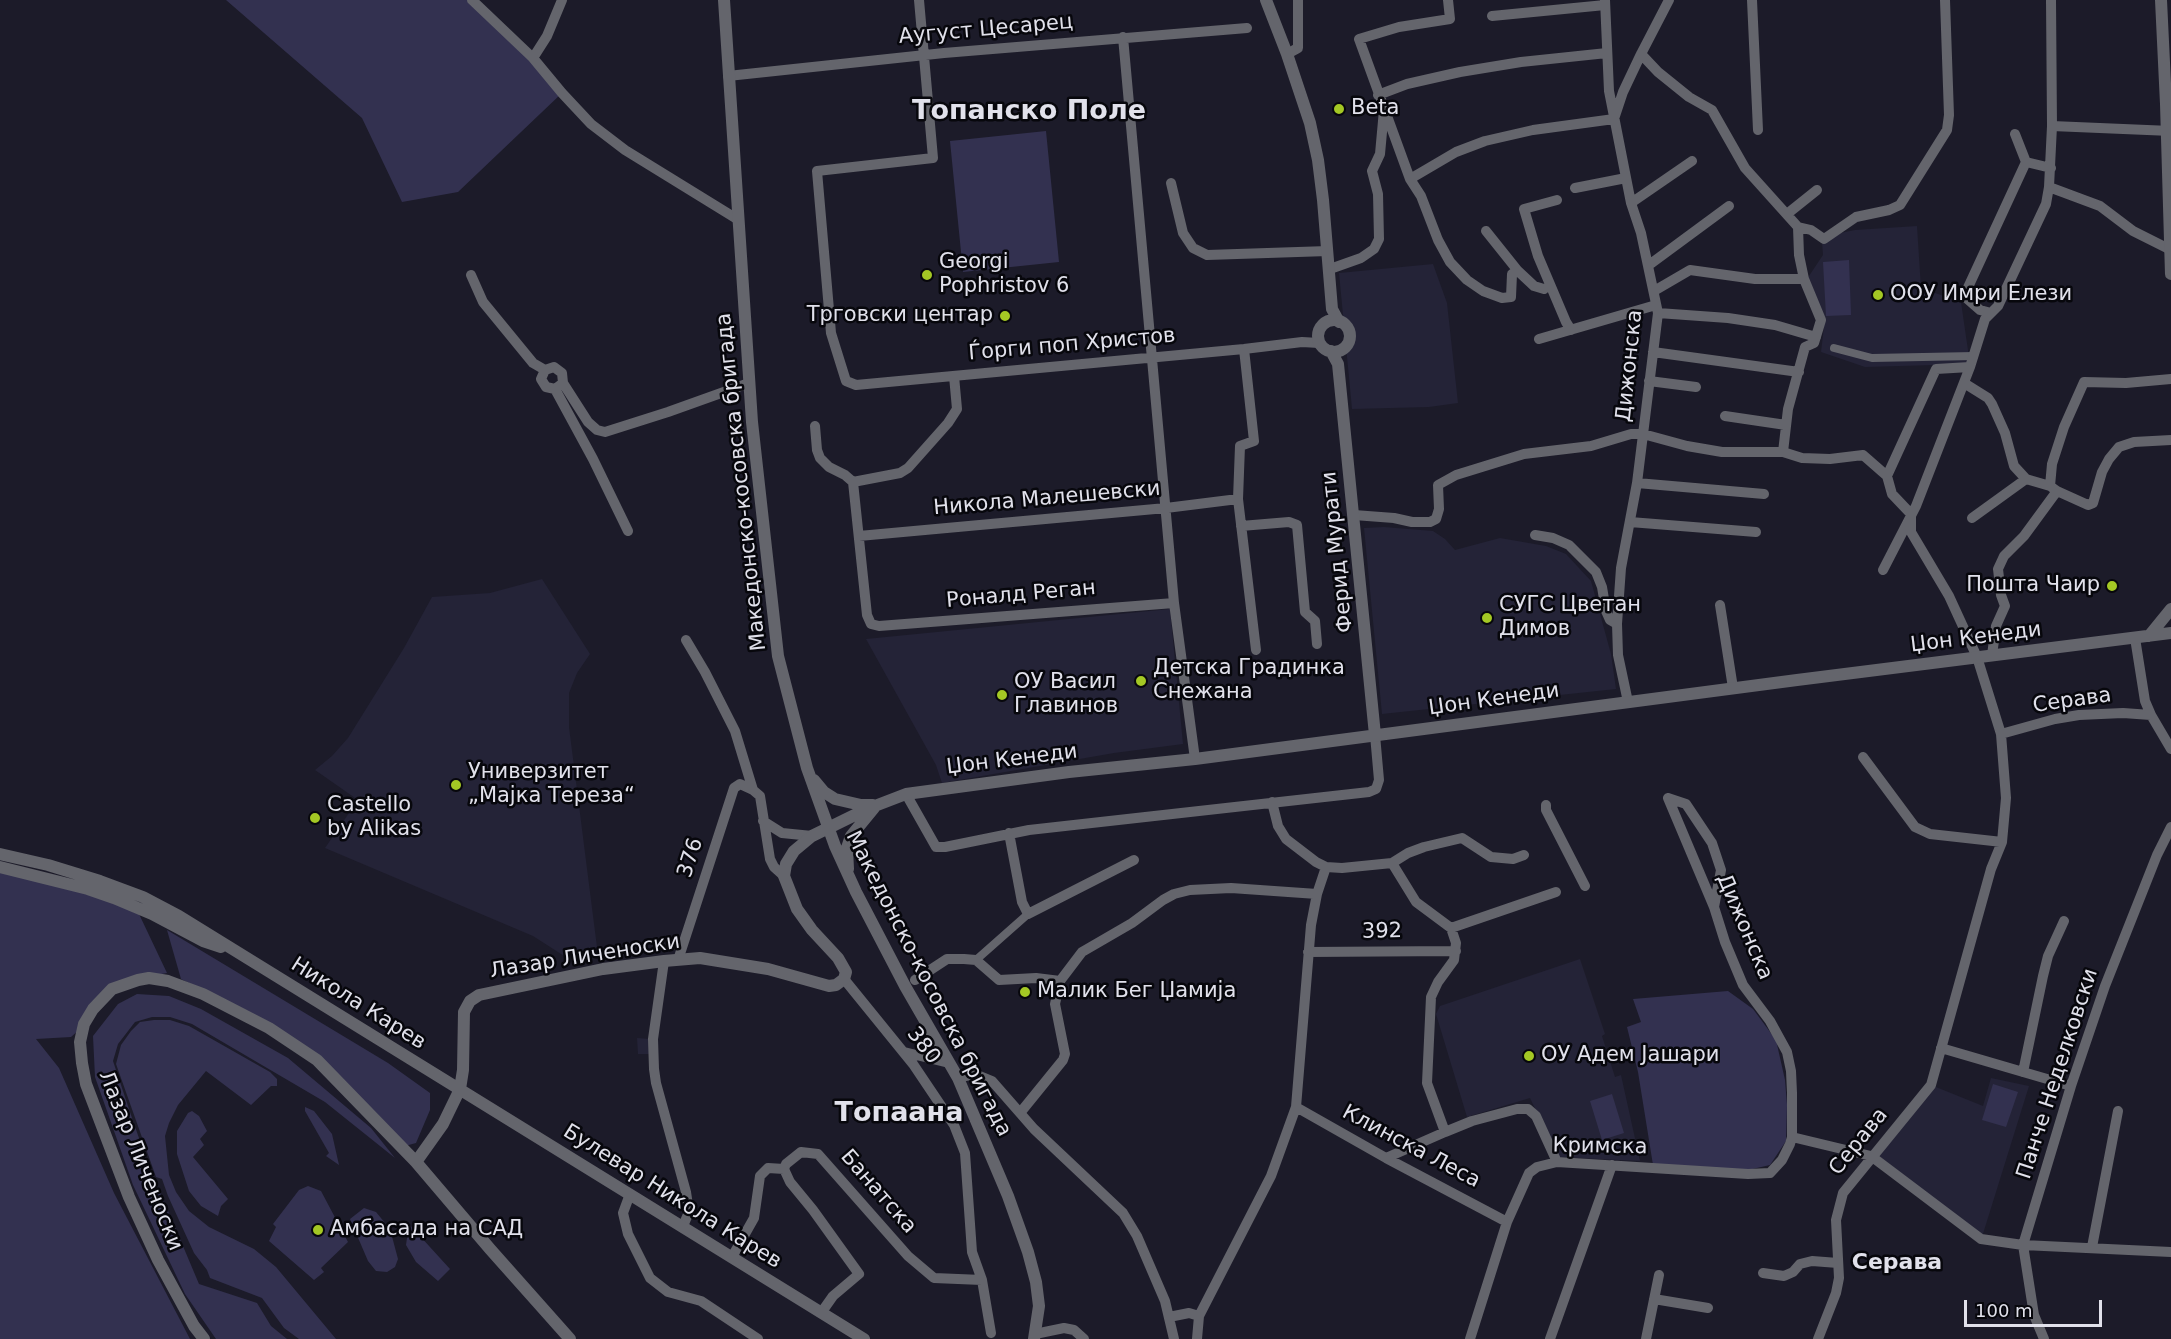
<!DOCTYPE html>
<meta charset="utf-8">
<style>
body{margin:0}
#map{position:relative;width:2171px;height:1339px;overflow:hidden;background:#1c1b29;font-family:"DejaVu Sans",sans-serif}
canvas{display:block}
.scale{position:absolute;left:1964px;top:1300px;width:138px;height:27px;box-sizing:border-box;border:3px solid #e1e1eb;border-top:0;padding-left:8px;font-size:18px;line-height:21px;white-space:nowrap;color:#e1e1eb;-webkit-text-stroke:4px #07070c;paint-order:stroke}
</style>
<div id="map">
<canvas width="2171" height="1339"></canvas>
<div class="scale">100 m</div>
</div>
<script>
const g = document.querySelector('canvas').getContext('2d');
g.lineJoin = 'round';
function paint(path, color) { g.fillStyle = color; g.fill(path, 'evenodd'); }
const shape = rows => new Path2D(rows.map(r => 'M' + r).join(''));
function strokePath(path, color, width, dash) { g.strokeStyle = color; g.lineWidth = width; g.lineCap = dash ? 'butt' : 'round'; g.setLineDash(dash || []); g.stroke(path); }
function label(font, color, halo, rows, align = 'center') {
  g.font = font + ' "DejaVu Sans",sans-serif'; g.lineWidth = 5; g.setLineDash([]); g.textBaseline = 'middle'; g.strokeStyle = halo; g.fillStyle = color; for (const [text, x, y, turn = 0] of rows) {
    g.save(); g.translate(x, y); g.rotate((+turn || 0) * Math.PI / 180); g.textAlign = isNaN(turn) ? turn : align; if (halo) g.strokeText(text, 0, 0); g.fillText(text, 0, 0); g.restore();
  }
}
const built = shape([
 [1917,226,1921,288,1961,302,1970,364,1865,367,1821,352,1825,318,1807,279,1823,255,1822,242,1835,234,1855,230],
 [1433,264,1447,303,1458,403,1429,407,1352,409,1339,273],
 [1384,527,1433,531,1445,539,1455,550,1500,538,1546,546,1566,554,1591,581,1611,654,1616,689,1382,714,1364,528],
 [542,579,590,654,577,673,569,693,569,727,598,955,572,961,533,936,325,848,358,800,315,770,332,756,348,738,404,648,432,597,490,593],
 [1170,609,1183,744,1114,753,942,783,936,765,866,639],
 [1580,959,1605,1034,1602,1036,1615,1077,1621,1075,1640,1161,1558,1157,1530,1098,1467,1117,1436,1014,1440,1006],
 [637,1038,650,1039,651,1054,638,1054],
 [1991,1078,2029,1086,1982,1237,1879,1156,1931,1085,1983,1106]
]);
const green = shape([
 [226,0,472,0,562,93,458,192,402,202,362,118],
 [1046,131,1059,262,963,272,950,141],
 [1849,260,1851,315,1826,316,1823,262],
 [0,871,95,895,139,914,167,973,114,983,80,1029,71,1037,36,1039,59,1068,114,1193,190,1339,0,1339],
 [167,930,388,1063,430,1093,430,1110,416,1143,405,1146,281,1030,181,979],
 [1728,991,1753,1009,1776,1040,1785,1080,1787,1105,1786,1141,1770,1165,1748,1170,1653,1165,1638,1072,1627,1027,1641,1022,1633,999],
 [137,994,169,996,201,1009,288,1058,371,1128,395,1158,325,1102,192,1024,170,1017,152,1017,135,1022,118,1044,113,1061,132,1118,147,1161,199,1284,257,1303,271,1326,287,1339,216,1339,185,1294,133,1185,95,1077,93,1036,118,1004],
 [154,1020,170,1020,189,1026,270,1072,277,1079,277,1086,271,1086,251,1105,206,1071,178,1105,169,1123,165,1136,169,1175,176,1192,189,1211,209,1227,254,1249,276,1267,336,1339,299,1339,284,1328,262,1298,210,1278,207,1270,194,1253,168,1196,162,1179,156,1177,116,1064,121,1045,131,1031,140,1022],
 [1993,1084,2018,1092,2006,1127,1982,1120],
 [1612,1094,1624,1133,1602,1140,1590,1101],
 [305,1107,314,1111,332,1134,339,1165,326,1156,329,1153,305,1111],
 [192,1111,199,1116,207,1131,200,1139,204,1145,193,1157,228,1199,221,1206,218,1216,201,1206,189,1191,177,1154,177,1131,188,1113],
 [308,1186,321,1191,348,1242,321,1268,324,1272,314,1280,269,1241,276,1227,273,1224,299,1190],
 [364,1208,376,1212,390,1229,398,1259,395,1267,387,1272,376,1271,368,1261,350,1219],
 [409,1224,450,1269,438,1281,416,1262,406,1245]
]);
const pedestrian = shape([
 [1834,348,1872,358,1974,356],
 [976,960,1028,914]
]);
const minor = shape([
 [472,0,533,58,562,93,591,124,625,150,737,219],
 [919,0,933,158,817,171,831,333,846,381,856,385,1244,349,1302,342,1319,343],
 [1448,0,1450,19,1399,27,1359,39,1410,179,1421,196,1438,240,1450,262,1467,280,1483,291,1502,298,1511,297,1512,274,1518,271],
 [1605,0,1609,91,1631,203,1641,233,1658,313,1637,483,1621,568,1617,624,1618,655,1628,702],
 [1752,0,1758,130],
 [2051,0,2052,126,2171,131],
 [1492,16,1605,5],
 [1123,37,1174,603,1195,759],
 [1287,54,1298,48,1298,0],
 [1641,54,1658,72,1689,97,1712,110,1745,168,1798,227],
 [533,58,547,36,562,0],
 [728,76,944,53,1247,28],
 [1378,95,1407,84,1460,72,1521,62,1607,53],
 [2015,134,2026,162,2051,168],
 [1410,179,1456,152,1485,141,1533,130,1614,119,1623,92,1641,54,1669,0],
 [1171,183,1183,233,1193,248,1207,255,1328,251],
 [2049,187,2100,206,2133,231,2169,249],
 [1575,188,1626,178],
 [1557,200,1524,209,1538,256,1566,322,1571,330],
 [1631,203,1692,161],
 [1787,214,1817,190],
 [1798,227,1811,230,1824,239,1856,217,1889,210,1900,205,1947,130,1949,115,1945,0],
 [1486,231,1518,271,1534,286,1544,289],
 [1649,265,1729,206],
 [1330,269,1361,258,1374,249,1379,239,1378,194,1372,171,1380,154,1384,110],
 [471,275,483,302,533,363,545,370],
 [1654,291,1690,270,1755,279,1804,279],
 [1658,313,1728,318,1775,325,1816,337],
 [1991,313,1980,310,1964,296,2026,162],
 [1539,339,1656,305],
 [1244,349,1254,441,1240,446,1238,499,1256,650],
 [1653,352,1799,372],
 [1649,381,1696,387],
 [563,383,555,389,546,387,541,379,545,370,554,367,562,373,563,383,588,422,597,430,605,432,668,412,749,383],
 [1964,383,1988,398,1992,404,2005,433,2014,466,2026,479,2050,486],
 [555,389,593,459,628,531],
 [1725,416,1786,425],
 [815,426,817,450,820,458,829,467,845,475,853,482,900,473,908,468,948,423,957,409,954,376],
 [1783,452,1788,409,1805,347,1814,343,1821,320,1804,279,1799,255,1798,227],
 [1887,476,1936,369,1970,367],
 [853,482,867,615,871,624,879,626,1174,603],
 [1637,483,1764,494],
 [2057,491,2088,505,2093,503,2102,472,2109,459,2119,447,2134,442,2171,440],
 [1354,515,1394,518,1412,522,1430,522,1436,519,1439,509,1438,485,1456,475,1524,454,1591,446,1631,434,1643,434,1687,446,1722,452,1783,452,1802,458,1830,459,1863,455,1887,476,1892,494,1911,514],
 [1972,518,2026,479],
 [1630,522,1756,532],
 [1241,526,1289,522,1297,525,1305,612,1315,621,1317,644],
 [1535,535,1553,538,1569,545,1596,572,1602,587,1606,611,1610,620,1617,624],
 [859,536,1166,508,1238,499],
 [1883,570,1916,506,1970,367,1985,319,1998,306,2046,204,2049,187,2052,126],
 [1720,605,1733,688],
 [2135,638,2145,701,2151,715,2171,749],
 [686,640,705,672,735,731,753,790,760,796,770,859,774,867,784,876],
 [1992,655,1996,626,2005,606,2001,595,1998,569,2004,556,2024,536,2057,491,2050,486,2052,464,2064,427,2084,382,2126,383,2171,379],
 [2001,734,2055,719,2079,715,2123,713,2151,715],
 [1863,757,1915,827,1930,834,2002,842],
 [906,794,936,847,945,847,1029,830,1369,792,1376,789,1379,780,1375,735],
 [1668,798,1686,804,1712,843,1721,870,1714,907],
 [1272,802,1278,826,1286,839,1316,862,1326,867,1342,868,1392,863,1408,853,1424,847,1462,838,1491,857,1513,859,1524,855],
 [1546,805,1546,810,1585,886],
 [763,821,782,833,812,836],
 [1009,833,1022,902,1028,914,1134,860],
 [1392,863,1416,902,1451,928],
 [1556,892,1451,928,1456,943,1454,960,1438,982,1431,997,1427,1083,1445,1132,1472,1121,1517,1109,1528,1109,1536,1116,1557,1162],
 [1308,952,1456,951],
 [678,960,734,788,740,784,753,790],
 [664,961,653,1039,654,1069,656,1083,686,1192,689,1212,683,1226],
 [844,979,913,1064,954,1125,965,1153,972,1252,982,1280,991,1333],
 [915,980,947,959,964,959,976,960,999,980,1036,978,1060,981],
 [1941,1048,2071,1086],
 [904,1052,949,1063],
 [2023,1072,2043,976,2048,956,2064,921],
 [958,1078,975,1074,992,1081,1034,1129,1123,1213,1137,1236,1165,1301,1174,1339],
 [1296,1107,1386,1158,1507,1222],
 [1020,1113,1063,1060,1065,1054,1055,1004,1060,981,1082,952,1132,923,1163,900,1174,894,1190,890,1231,888,1317,894],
 [1792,1137,1871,1156,1981,1239,2023,1245,2171,1252],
 [1386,1158,1445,1132],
 [630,1194,623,1213,628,1234,650,1278,668,1292,701,1301,758,1339],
 [2092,1247,2118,1111],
 [732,1257,754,1218,760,1176,768,1168,784,1169],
 [1763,1273,1784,1276,1793,1272,1800,1264,1812,1261,1838,1263],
 [1654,1299,1708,1308],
 [821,1313,833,1296,859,1274,813,1210,790,1182,784,1169,786,1164,801,1152,818,1154,908,1256,934,1278,982,1280],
 [1169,1317,1189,1313,1199,1316],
 [1035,1334,1064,1328,1074,1330,1084,1339],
 [1197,1339,1199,1316,1271,1176,1296,1107,1311,925,1317,894,1326,867],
 [1470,1339,1507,1222,1529,1173,1537,1167,1557,1162,1748,1174,1770,1173,1782,1160,1790,1144,1792,1137,1792,1093,1791,1071,1787,1052,1770,1021,1743,985,1725,942,1714,907,1668,798],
 [1550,1339,1612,1165],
 [1646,1339,1659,1275],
 [1818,1339,1836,1293,1839,1278,1836,1220,1843,1193,1931,1085,1991,869,2002,842,2006,798,2001,734,1977,657,1949,596,1911,532,1911,514],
 [2044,1339,2034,1315,2023,1245,2071,1086,2105,986,2157,855,2171,827]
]);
const tertiary = shape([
 [724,0,752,422,778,656,807,768,835,846,856,892,905,986,958,1078,1008,1196,1028,1252,1036,1282,1039,1306,1034,1339],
 [1266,0,1287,54,1310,123,1318,160,1323,200,1332,309,1339,322],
 [2161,0,2166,104,2171,274],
 '1318 336a16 16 0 1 1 32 0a16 16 0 1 1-32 0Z',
 [1331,351,1338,364,1375,735],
 [2149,636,2171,609],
 [814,780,824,792,835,799,861,805,873,805],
 [0,854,48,865,100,881,143,897,179,916,864,1339],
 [0,867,88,889,114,898,152,914,203,941,221,947],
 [848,869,847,848,851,836,874,808],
 [416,1162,443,1124,460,1089,463,1070,464,1012,470,1001,479,995,603,969,664,961,700,958,768,969,829,986,836,985,844,979,846,972,838,958,812,930,797,909,784,876,786,864,794,851,812,836,867,809,906,794,1069,772,1195,759,1797,680,2171,633],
 [204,1339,194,1326,158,1260,129,1197,86,1084,82,1063,80,1042,84,1024,93,1009,112,989,138,980,149,978,168,981,203,994,269,1028,317,1060,416,1162,490,1249,570,1339]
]);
const markers = [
 [1339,109,6,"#a4c824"],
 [927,275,6,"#a4c824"],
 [1878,295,6,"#a4c824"],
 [1005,316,6,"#a4c824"],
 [2112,586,6,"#a4c824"],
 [1487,618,6,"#a4c824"],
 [1141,681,6,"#a4c824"],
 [1002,695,6,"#a4c824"],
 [456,785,6,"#a4c824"],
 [315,818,6,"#a4c824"],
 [1025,992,6,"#a4c824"],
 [1529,1056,6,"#a4c824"],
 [318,1230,6,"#a4c824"]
];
const streetNames = [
 ["Аугуст Цесарец",986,30,-5],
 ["Ѓорги поп Христов",1072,345,-5],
 ["Дижонска",1630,366,-84],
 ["Македонско-косовска бригада",742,482,-96],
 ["Никола Малешевски",1047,499,-5],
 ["Ферид Мурати",1338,552,-96],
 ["Роналд Реган",1021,595,-5],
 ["Џон Кенеди",1976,638,-7],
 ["Џон Кенеди",1494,700,-8],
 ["Серава",2072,701,-8],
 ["Џон Кенеди",1012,760,-7],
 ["376",691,858,-72],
 ["Дижонска",1744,927,67],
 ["392",1382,932,-1],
 ["Лазар Личеноски",585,957,-9],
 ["Македонско-косовска бригада",928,984,63],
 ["Никола Карев",358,1004,32],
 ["380",923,1046,53],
 ["Панче Неделковски",2058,1074,-72],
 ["Серава",1859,1142,-51],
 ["Клинска Леса",1411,1147,28],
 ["Кримска",1600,1147,1],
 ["Лазар Личеноски",140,1161,68],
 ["Банатска",878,1192,49],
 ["Булевар Никола Карев",672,1197,32]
];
const poiNames = [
 ["Beta",1351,109],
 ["Georgi",939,263],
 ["Pophristov 6",939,287],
 ["ООУ Имри Елези",1890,295],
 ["Трговски центар",993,316,"right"],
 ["Пошта Чаир",2100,586,"right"],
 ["СУГС Цветан",1499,606],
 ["Димов",1499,630],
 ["Детска Градинка",1153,669],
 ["Снежана",1153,693],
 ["ОУ Васил",1014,683],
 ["Главинов",1014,707],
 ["Универзитет",468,773],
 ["„Мајка Тереза“",468,797],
 ["Castello",327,806],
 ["by Alikas",327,830],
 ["Малик Бег Џамија",1037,992],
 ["ОУ Адем Јашари",1541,1056],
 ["Амбасада на САД",330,1230]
];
const neighbourhoodNames = [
 ["Серава",1897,1263]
];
const districtNames = [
 ["Топанско Поле",1029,112],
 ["Топаана",899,1114]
];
paint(built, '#242337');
paint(green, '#333150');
strokePath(pedestrian, '#64656c', 8);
strokePath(minor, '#64656c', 10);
strokePath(tertiary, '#64656c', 12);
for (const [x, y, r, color] of markers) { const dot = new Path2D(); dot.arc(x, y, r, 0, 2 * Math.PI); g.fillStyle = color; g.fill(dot); strokePath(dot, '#07070c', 2); }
label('21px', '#e1e1eb', '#07070c', streetNames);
label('21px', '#e1e1eb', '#07070c', poiNames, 'left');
label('bold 22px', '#e1e1eb', '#07070c', neighbourhoodNames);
label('bold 27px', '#e1e1eb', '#07070c', districtNames);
</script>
